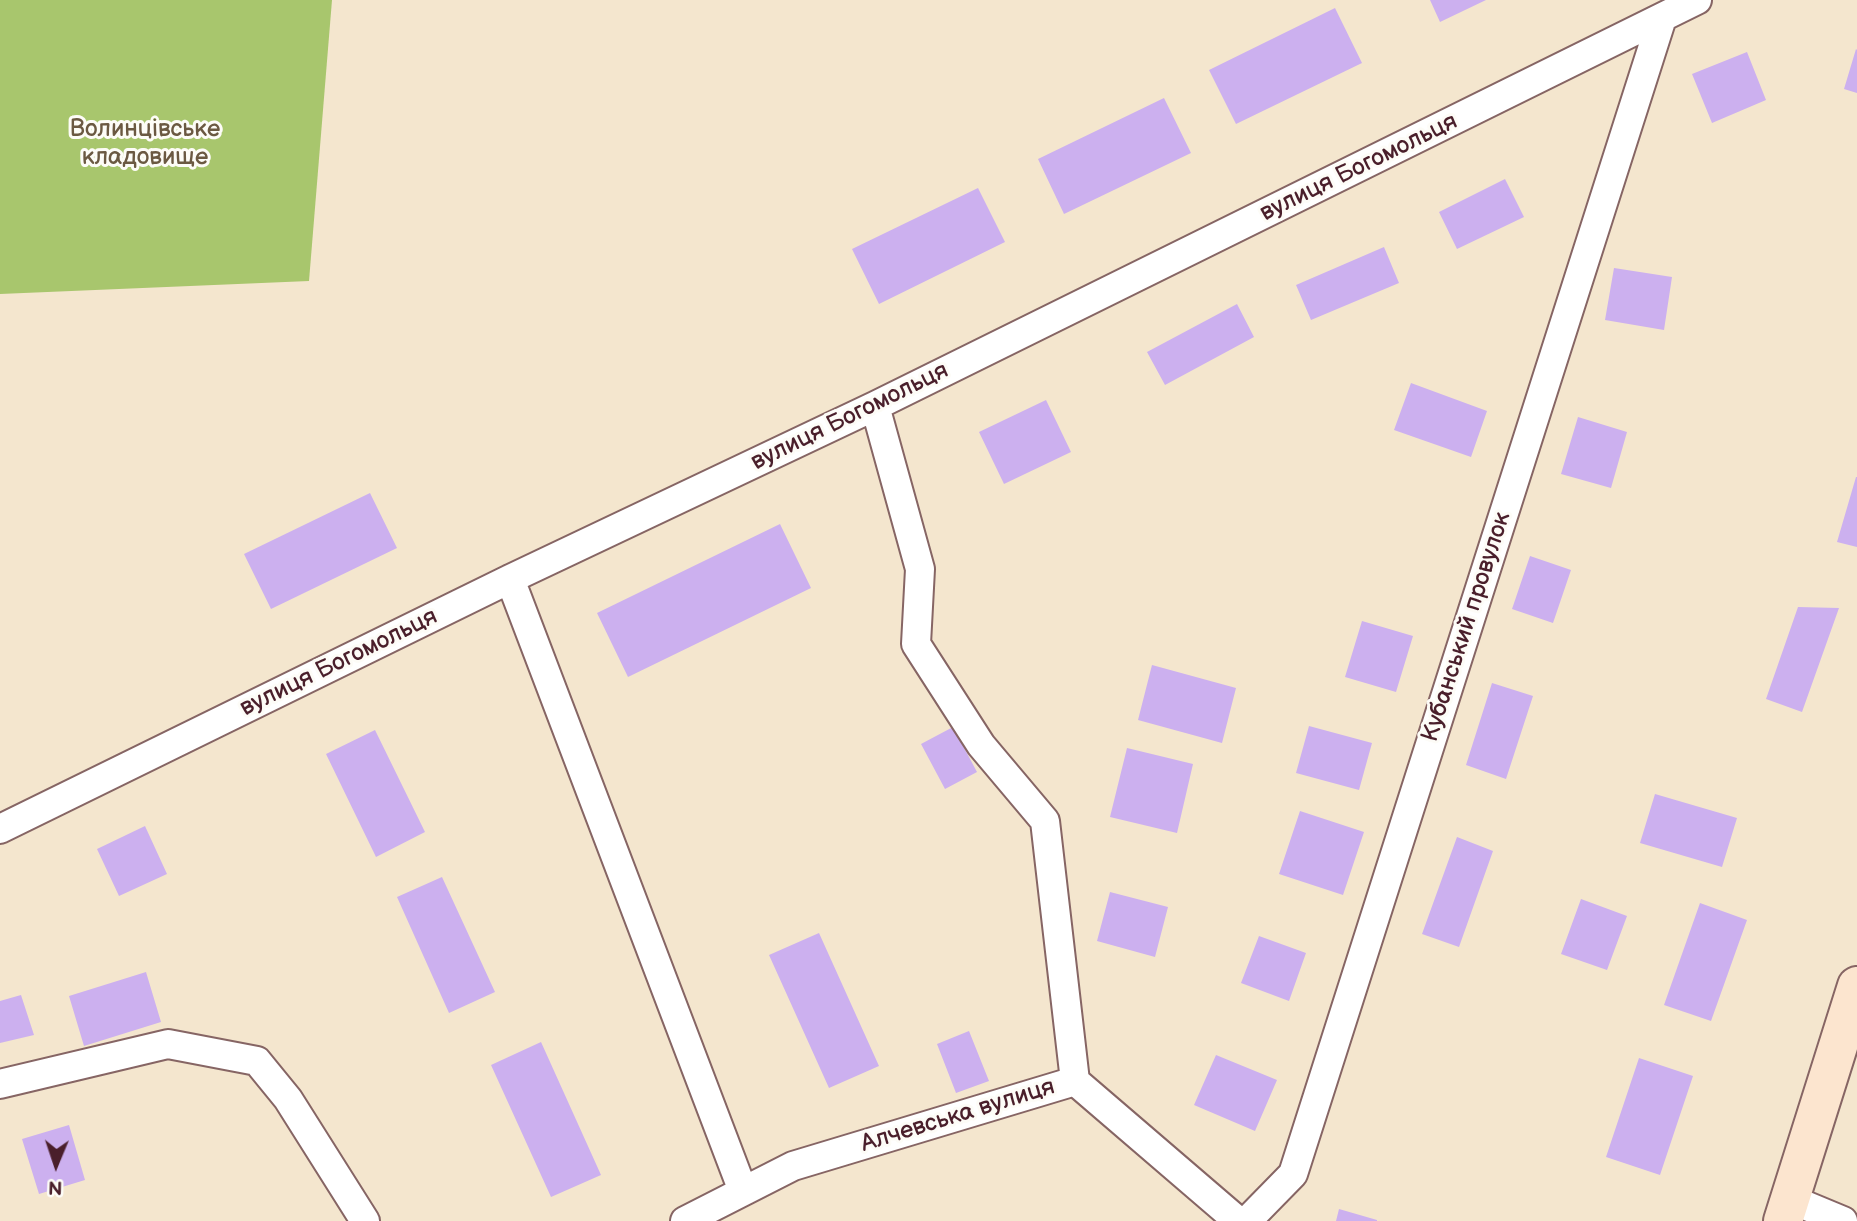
<!DOCTYPE html>
<meta charset="utf-8">
<style>
body{margin:0}
#map{position:relative;width:1857px;height:1221px;overflow:hidden;background:#f4e6ce;font-family:"Balsamiq Sans",sans-serif}
canvas{display:block}
.north{position:absolute;left:21px;top:1130px;width:70px;height:70px;-webkit-text-stroke:5px #fdfcf7;paint-order:stroke;rotate:182deg;font-size:19px;font-weight:700;line-height:28px;text-align:center;color:#4a1f2b}
.north::after{content:'';display:block;margin:auto;width:24px;height:32px;background:#4a1f2b;clip-path:polygon(50% 0,100% 100%,50% 72%,0 100%)}
</style>
<div id="map">
<canvas width="1857" height="1221"></canvas>
<div class="north">N</div>
</div>
<script>
const g = document.querySelector('canvas').getContext('2d');
g.lineJoin = 'round';
function paint(path, color) { g.fillStyle = color; g.fill(path, 'evenodd'); }
const shape = rows => new Path2D(rows.map(r => 'M' + r).join(''));
function strokePath(path, color, width, dash) { g.strokeStyle = color; g.lineWidth = width; g.lineCap = dash ? 'butt' : 'round'; g.setLineDash(dash || []); g.stroke(path); }
function label(font, color, halo, rows, align = 'center') {
  g.font = font + ' "Balsamiq Sans",sans-serif'; g.lineWidth = 6; g.setLineDash([]); g.textBaseline = 'middle'; g.strokeStyle = halo; g.fillStyle = color; for (const [text, x, y, turn = 0] of rows) {
    g.save(); g.translate(x, y); g.rotate((+turn || 0) * Math.PI / 180); g.textAlign = isNaN(turn) ? turn : align; if (halo) g.strokeText(text, 0, 0); g.fillText(text, 0, 0); g.restore();
  }
}
const green = shape([
 [0,0,332,0,309,281,0,294]
]);
const building = shape([
 [1430,0,1486,0,1440,22],
 [1335,8,1362,63,1236,124,1209,70],
 [1856,49,1857,50,1857,93,1844,89],
 [1747,52,1766,100,1712,123,1692,74],
 [1164,98,1191,153,1064,214,1038,159],
 [1505,179,1524,217,1457,249,1439,212],
 [978,188,1005,242,879,304,852,249],
 [1384,247,1399,283,1311,320,1296,285],
 [1614,268,1672,277,1664,330,1605,320],
 [1237,304,1254,337,1165,385,1147,352],
 [1411,383,1487,411,1471,457,1394,430],
 [1046,400,1071,452,1004,484,979,432],
 [1578,417,1627,432,1611,488,1561,474],
 [1856,477,1857,477,1857,547,1837,542],
 [370,493,397,548,271,609,244,554],
 [780,524,811,588,628,677,597,613],
 [1530,556,1571,570,1553,623,1512,609],
 [1798,607,1839,608,1802,712,1766,699],
 [1362,621,1413,636,1396,692,1345,677],
 [1152,665,1236,688,1222,743,1138,720],
 [1492,683,1533,696,1506,779,1466,765],
 [1309,726,1372,743,1359,790,1296,773],
 [953,727,977,772,945,789,921,744],
 [375,730,425,832,376,857,326,754],
 [1127,748,1193,764,1177,833,1110,817],
 [1655,794,1737,818,1722,867,1640,843],
 [1300,811,1364,832,1343,895,1279,874],
 [145,826,167,874,119,896,97,849],
 [1457,837,1493,851,1459,947,1422,934],
 [442,877,495,992,449,1013,397,897],
 [1110,892,1168,907,1155,957,1097,941],
 [1581,899,1627,916,1607,970,1561,954],
 [1700,903,1747,920,1711,1021,1664,1005],
 [819,933,879,1066,829,1088,769,955],
 [1259,936,1306,953,1289,1001,1241,983],
 [146,972,161,1022,84,1046,69,996],
 [21,995,34,1035,0,1043,0,1001],
 [969,1031,989,1081,956,1093,937,1044],
 [541,1042,601,1175,551,1197,491,1065],
 [1216,1055,1277,1080,1255,1131,1194,1105],
 [1639,1058,1693,1076,1660,1175,1606,1157],
 [69,1125,85,1180,39,1194,22,1139],
 [1339,1209,1377,1220,1377,1221,1336,1221]
]);
const minor = shape([
 [875,406,920,569,916,644,981,745,1045,821,1075,1081],
 [510,579,743,1191],
 [0,829,510,579,875,406,1697,0],
 [0,1084,168,1044,257,1061,288,1099,365,1221],
 [1790,1199,1843,1221],
 [685,1221,793,1166,1075,1081,1238,1221],
 [1247,1221,1293,1174,1662,18]
]);
const secondary = shape([
 [1783,1221,1857,986]
]);
const parkNames = [
 ["Волинцівське",145,130],
 ["кладовище",145,158]
];
const streetNames = [
 ["вулиця Богомольця",1359,168,-26],
 ["вулиця Богомольця",850,417,-26],
 ["Кубанський провулок",1467,627,-72],
 ["вулиця Богомольця",339,663,-26],
 ["Алчевська вулиця",958,1116,-17]
];
paint(green, '#a8c66d');
paint(building, '#ccb0ef');
strokePath(minor, '#866564', 32);
strokePath(secondary, '#866564', 42);
strokePath(minor, '#fff', 28);
strokePath(secondary, '#fce5cf', 38);
label('24px', '#6b5942', '#fdfcf7', parkNames);
label('24px', '#4a1f2b', '#fdfcf7', streetNames);
</script>
